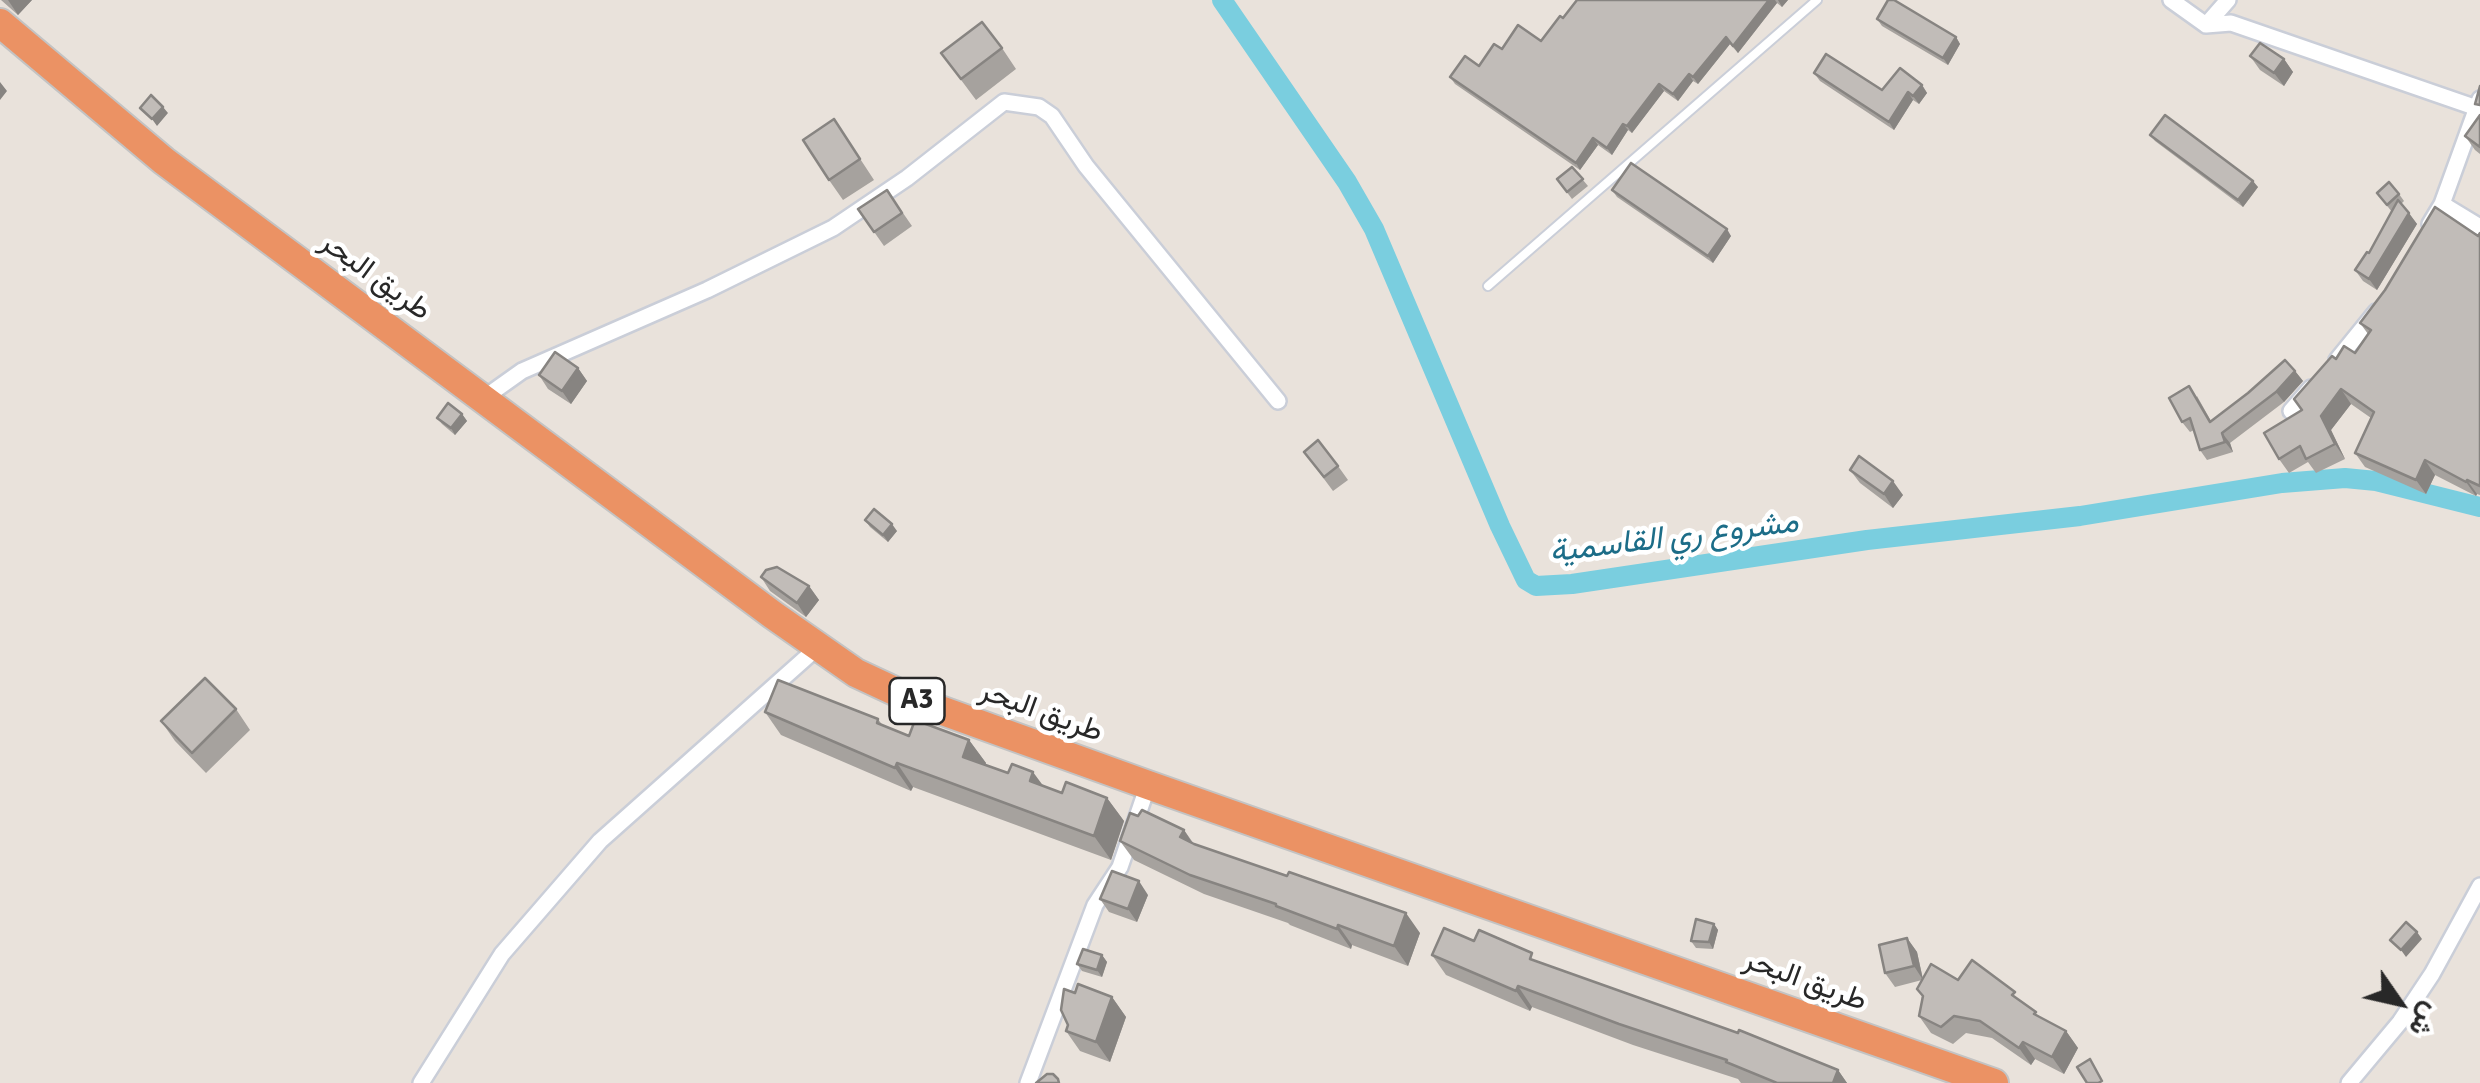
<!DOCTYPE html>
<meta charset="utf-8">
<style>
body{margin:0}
#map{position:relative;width:2480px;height:1083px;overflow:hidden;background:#e9e2db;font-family:Signika,Vazirmatn,sans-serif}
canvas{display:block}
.north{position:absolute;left:2350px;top:953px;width:100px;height:100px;-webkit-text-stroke:8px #fff;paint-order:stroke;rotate:124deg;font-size:28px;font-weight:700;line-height:40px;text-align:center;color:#282828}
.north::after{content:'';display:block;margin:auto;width:35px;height:45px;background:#282828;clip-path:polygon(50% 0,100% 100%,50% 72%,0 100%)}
</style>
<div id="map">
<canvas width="2480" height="1083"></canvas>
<div class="north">ش</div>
</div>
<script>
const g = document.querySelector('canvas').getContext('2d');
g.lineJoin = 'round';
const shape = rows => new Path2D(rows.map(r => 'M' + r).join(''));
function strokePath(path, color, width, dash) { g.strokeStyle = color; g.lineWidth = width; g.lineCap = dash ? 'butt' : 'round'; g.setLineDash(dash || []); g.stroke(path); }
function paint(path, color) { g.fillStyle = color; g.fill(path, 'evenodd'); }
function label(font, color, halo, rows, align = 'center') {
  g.font = font + ' Signika,Vazirmatn,sans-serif'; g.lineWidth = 9; g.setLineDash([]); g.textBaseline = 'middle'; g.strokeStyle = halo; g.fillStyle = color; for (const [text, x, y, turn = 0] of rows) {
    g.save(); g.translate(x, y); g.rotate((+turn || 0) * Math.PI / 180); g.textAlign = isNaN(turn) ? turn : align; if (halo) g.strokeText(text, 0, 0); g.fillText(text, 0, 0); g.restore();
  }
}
const canal = shape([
 [1222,0,1347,182,1374,229,1500,526,1526,580,1536,586,1572,584,1867,540,2080,516,2282,483,2345,478,2376,481,2480,507]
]);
const lane = shape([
 [1488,286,1817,0]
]);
const street = shape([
 [2171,0,2206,25,2231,23,2477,108],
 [2206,25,2228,0],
 [2442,204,2480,227],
 [2430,224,2442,204,2480,99],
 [2337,360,2376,312],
 [484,398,522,371,707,290,833,228,907,178,1004,102,1039,107,1052,116,1086,166,1278,401],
 [2291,411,2311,388],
 [421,1083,502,954,600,841,818,647],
 [1028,1083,1095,905,1120,867,1148,785],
 [2349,1083,2400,1022,2432,974,2480,886]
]);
const highway = shape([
 [0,23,164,161,773,615,856,673,918,702,1148,785,1994,1083]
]);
const wall = shape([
 [1,0,32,0,18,15],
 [1577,0,1788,0,1782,7,1777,3,1738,53,1730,44,1698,84,1693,81,1678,101,1664,91,1632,133,1628,130,1612,155,1598,145,1580,170,1455,84,1450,77,1479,66,1502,49,1541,41,1563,18],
 [1877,19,1956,37,1960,44,1948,65,1882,26],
 [1002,48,1016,69,976,100,941,53],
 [2250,56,2284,59,2293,72,2284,86,2260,70],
 [1814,73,1882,90,1922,85,1927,93,1919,104,1913,100,1894,130,1820,81],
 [2480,115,2480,154,2475,150,2465,136],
 [834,119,874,180,843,200,829,180],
 [2150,135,2258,187,2243,207,2155,141],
 [1572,167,1588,186,1572,199,1557,179],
 [887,190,912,226,884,246,858,209],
 [1612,190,1731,236,1713,263,1617,197],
 [2377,193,2399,194,2404,201,2401,204,2417,224,2377,290,2363,281,2355,270,2369,253,2392,212],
 [2480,233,2480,495,2477,494,2476,496,2435,475,2426,494,2365,467,2355,453,2371,418,2351,404,2331,430,2345,459,2316,473,2308,462,2289,473,2279,459,2302,410,2336,359,2355,353,2368,334,2360,323],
 [578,368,587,381,571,404,548,389,539,375],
 [2295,371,2303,381,2284,402,2230,443,2233,452,2207,460,2200,450,2194,430,2190,432,2182,422,2197,396,2211,421],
 [462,414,467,421,455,435,442,424,437,418],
 [1304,452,1338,466,1348,480,1333,491],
 [1850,470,1903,495,1893,508,1860,483],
 [865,520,897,531,888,542,870,527],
 [761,577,809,586,819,600,806,617,770,591],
 [236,709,250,730,206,773,175,741,161,721],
 [765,712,878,719,883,726,909,736,969,740,986,763,985,765,1062,793,1107,798,1124,821,1111,860,913,787,911,791,781,735],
 [1138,816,1184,830,1194,844,1420,933,1408,966,1352,945,1351,949,1290,925,1288,923,1204,894,1134,860,1120,841],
 [1148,895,1137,922,1109,912,1100,899],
 [1714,924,1718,930,1713,949,1696,948,1691,941],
 [1907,938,1917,952,1923,979,1958,980,2021,1001,2040,1017,2066,1031,2078,1048,2064,1074,2035,1059,2031,1065,1992,1038,1966,1033,1953,1044,1931,1033,1919,1016,1922,996,1922,980,1895,987,1885,973],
 [1474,941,1538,962,1838,1070,1847,1083,1741,1083,1738,1079,1633,1045,1532,1007,1530,1011,1446,975,1432,955],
 [1102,955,1107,962,1102,977,1082,971,1077,964],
 [1075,993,1112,997,1126,1017,1110,1062,1080,1051,1066,1031]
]);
const shadedWall = shape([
 [8,0,32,0,18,15],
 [1769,0,1775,0,1777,3,1738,53,1733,46],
 [1778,0,1788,0,1782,7],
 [1726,37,1730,44,1698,84,1693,77],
 [1956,37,1960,44,1948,65,1943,58],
 [2284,59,2293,72,2284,86,2274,73],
 [1689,74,1693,81,1678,101,1673,94],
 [0,82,7,91,0,100],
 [1659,84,1664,91,1632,133,1627,126],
 [1922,85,1927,93,1919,104,1913,96],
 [1908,92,1913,100,1894,130,1889,122],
 [163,107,168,113,157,126,152,119],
 [1623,124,1628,130,1612,155,1607,148],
 [1593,138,1598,145,1580,170,1576,163],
 [2253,181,2258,187,2243,207,2238,200],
 [2409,213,2417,224,2377,290,2369,279],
 [1727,229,1731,236,1713,263,1708,256],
 [578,368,587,381,571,404,562,391],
 [2295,371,2303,381,2284,402,2276,392],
 [2341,389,2351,404,2331,430,2345,459,2335,444,2321,416],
 [462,414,467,421,455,435,451,428],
 [2222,433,2230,443,2233,452,2225,442],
 [2425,460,2435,475,2426,494,2416,480],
 [2467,480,2477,494,2476,496,2466,482],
 [1893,481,1903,495,1893,508,1884,494],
 [892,524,897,531,888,542,883,535],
 [809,586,819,600,806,617,797,603],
 [969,740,986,763,979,780,963,757],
 [897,763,913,787,911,791,895,768],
 [1033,772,1050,795,1030,781],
 [1107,798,1124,821,1111,860,1094,836],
 [1184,830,1197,850,1180,837],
 [1139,881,1148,895,1137,922,1128,909],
 [1406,913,1420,933,1408,966,1394,946],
 [1714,924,1718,930,1713,949,1709,942],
 [1338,925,1352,945,1351,949,1337,929],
 [2417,932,2422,939,2406,957,2401,950],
 [1907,938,1917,952,1923,980,1914,966],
 [1102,955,1107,962,1102,977,1097,970],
 [1518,986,1532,1007,1530,1011,1516,991],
 [1112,997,1126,1017,1110,1062,1096,1042],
 [2066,1031,2078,1048,2064,1074,2052,1057],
 [2023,1042,2035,1059,2031,1065,2019,1048],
 [1838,1070,1847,1083,1833,1083]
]);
const building = shape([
 [1577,0,1769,0,1733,46,1726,37,1693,77,1689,74,1673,94,1659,84,1627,126,1623,124,1607,148,1593,138,1576,163,1450,77,1465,56,1479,66,1494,44,1502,49,1518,25,1541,41,1560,16,1563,18,1577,0],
 [1888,0,1894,0,1956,37,1943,58,1877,19,1888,0],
 [982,22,1002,48,961,79,941,53,982,22],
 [2260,43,2284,59,2274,73,2250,56,2260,43],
 [1826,54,1882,90,1900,68,1922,85,1913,96,1908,92,1889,122,1814,73,1826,54],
 [2480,86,2480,105,2475,104,2480,86],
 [151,95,163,107,152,119,140,108,151,95],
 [2165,115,2253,181,2238,200,2150,135,2165,115],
 [2480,115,2480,147,2465,136,2480,115],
 [834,119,860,159,829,180,803,140,834,119],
 [1631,163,1727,229,1708,256,1612,190,1631,163],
 [1572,167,1583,179,1567,192,1557,179,1572,167],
 [2389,182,2399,194,2387,205,2377,193,2389,182],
 [887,190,902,213,874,232,858,209,887,190],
 [2398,200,2409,213,2369,279,2355,270,2367,252,2369,253,2398,200],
 [2435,207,2478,236,2480,233,2480,486,2467,480,2466,482,2425,460,2416,480,2355,453,2374,412,2341,389,2321,416,2335,444,2306,459,2300,446,2279,459,2264,433,2302,410,2294,399,2332,356,2336,359,2344,346,2355,353,2371,330,2360,323,2385,290,2435,207],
 [555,352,578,368,562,391,539,375,555,352],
 [2285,360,2295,371,2276,392,2222,433,2225,442,2200,450,2190,418,2182,422,2169,398,2189,386,2210,422,2248,393,2285,360],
 [448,403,462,414,451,428,437,418,448,403],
 [1318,440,1338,466,1324,477,1304,452,1318,440],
 [1859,456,1893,481,1884,494,1850,470,1859,456],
 [874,509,892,524,883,535,865,520,874,509],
 [777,567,809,586,797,603,761,577,766,570,777,567],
 [205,678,236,709,192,753,161,721,205,678],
 [778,680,878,719,877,723,909,736,915,720,969,740,963,757,1008,773,1012,764,1033,772,1030,781,1062,793,1066,782,1107,798,1094,836,897,763,895,768,765,712,778,680],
 [1142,810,1184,830,1180,837,1194,844,1287,876,1289,872,1406,913,1394,946,1338,925,1337,929,1276,906,1276,904,1190,875,1120,841,1130,813,1138,816,1142,810],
 [1112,871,1139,881,1128,909,1100,899,1112,871],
 [1696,919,1714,924,1709,942,1691,941,1696,919],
 [2406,922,2417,932,2401,950,2390,940,2406,922],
 [1444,928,1474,941,1479,930,1532,953,1530,959,1738,1033,1739,1030,1838,1070,1833,1083,1777,1083,1726,1062,1727,1060,1619,1024,1518,986,1516,991,1432,955,1444,928],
 [1907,938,1914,966,1885,973,1879,945,1907,938],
 [1083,949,1102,955,1097,970,1077,964,1083,949],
 [1972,960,2015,992,2012,995,2036,1012,2034,1014,2066,1031,2052,1057,2023,1042,2019,1048,1980,1021,1954,1016,1941,1027,1919,1016,1923,996,1917,989,1931,964,1958,980,1972,960],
 [1078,984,1112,997,1096,1042,1066,1031,1068,1025,1061,1010,1064,989,1075,993,1078,984],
 [2090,1059,2102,1081,2098,1083,2087,1083,2077,1067,2090,1059],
 [1047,1074,1053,1074,1058,1079,1059,1083,1036,1083,1047,1074]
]);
const shields = [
 [917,701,55]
];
const shieldNames = [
 ["A3",917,701]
];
const streetNames = [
 ["طريق البحر",375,277,36],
 ["طريق البحر",1041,712,20],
 ["طريق البحر",1805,981,20]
];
const waterNames = [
 ["مشروع ري القاسمية",1674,538,-7]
];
strokePath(canal, '#7acedf', 20);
strokePath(lane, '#caced8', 12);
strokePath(street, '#caced8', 20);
strokePath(highway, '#c3c3c3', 32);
strokePath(lane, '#fff', 8);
strokePath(street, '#fff', 15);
strokePath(highway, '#eb9264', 28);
paint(wall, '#a6a29e');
paint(shadedWall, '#878481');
paint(building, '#c1bcb8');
strokePath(building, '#878481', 2.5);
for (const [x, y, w] of shields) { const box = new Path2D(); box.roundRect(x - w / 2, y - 23, w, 46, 8); g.fillStyle = '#fff'; g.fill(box); strokePath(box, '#282828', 2.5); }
label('bold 28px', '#282828', null, shieldNames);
label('30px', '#282828', '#fff', streetNames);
label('italic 32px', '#1c6d88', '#fff', waterNames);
</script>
